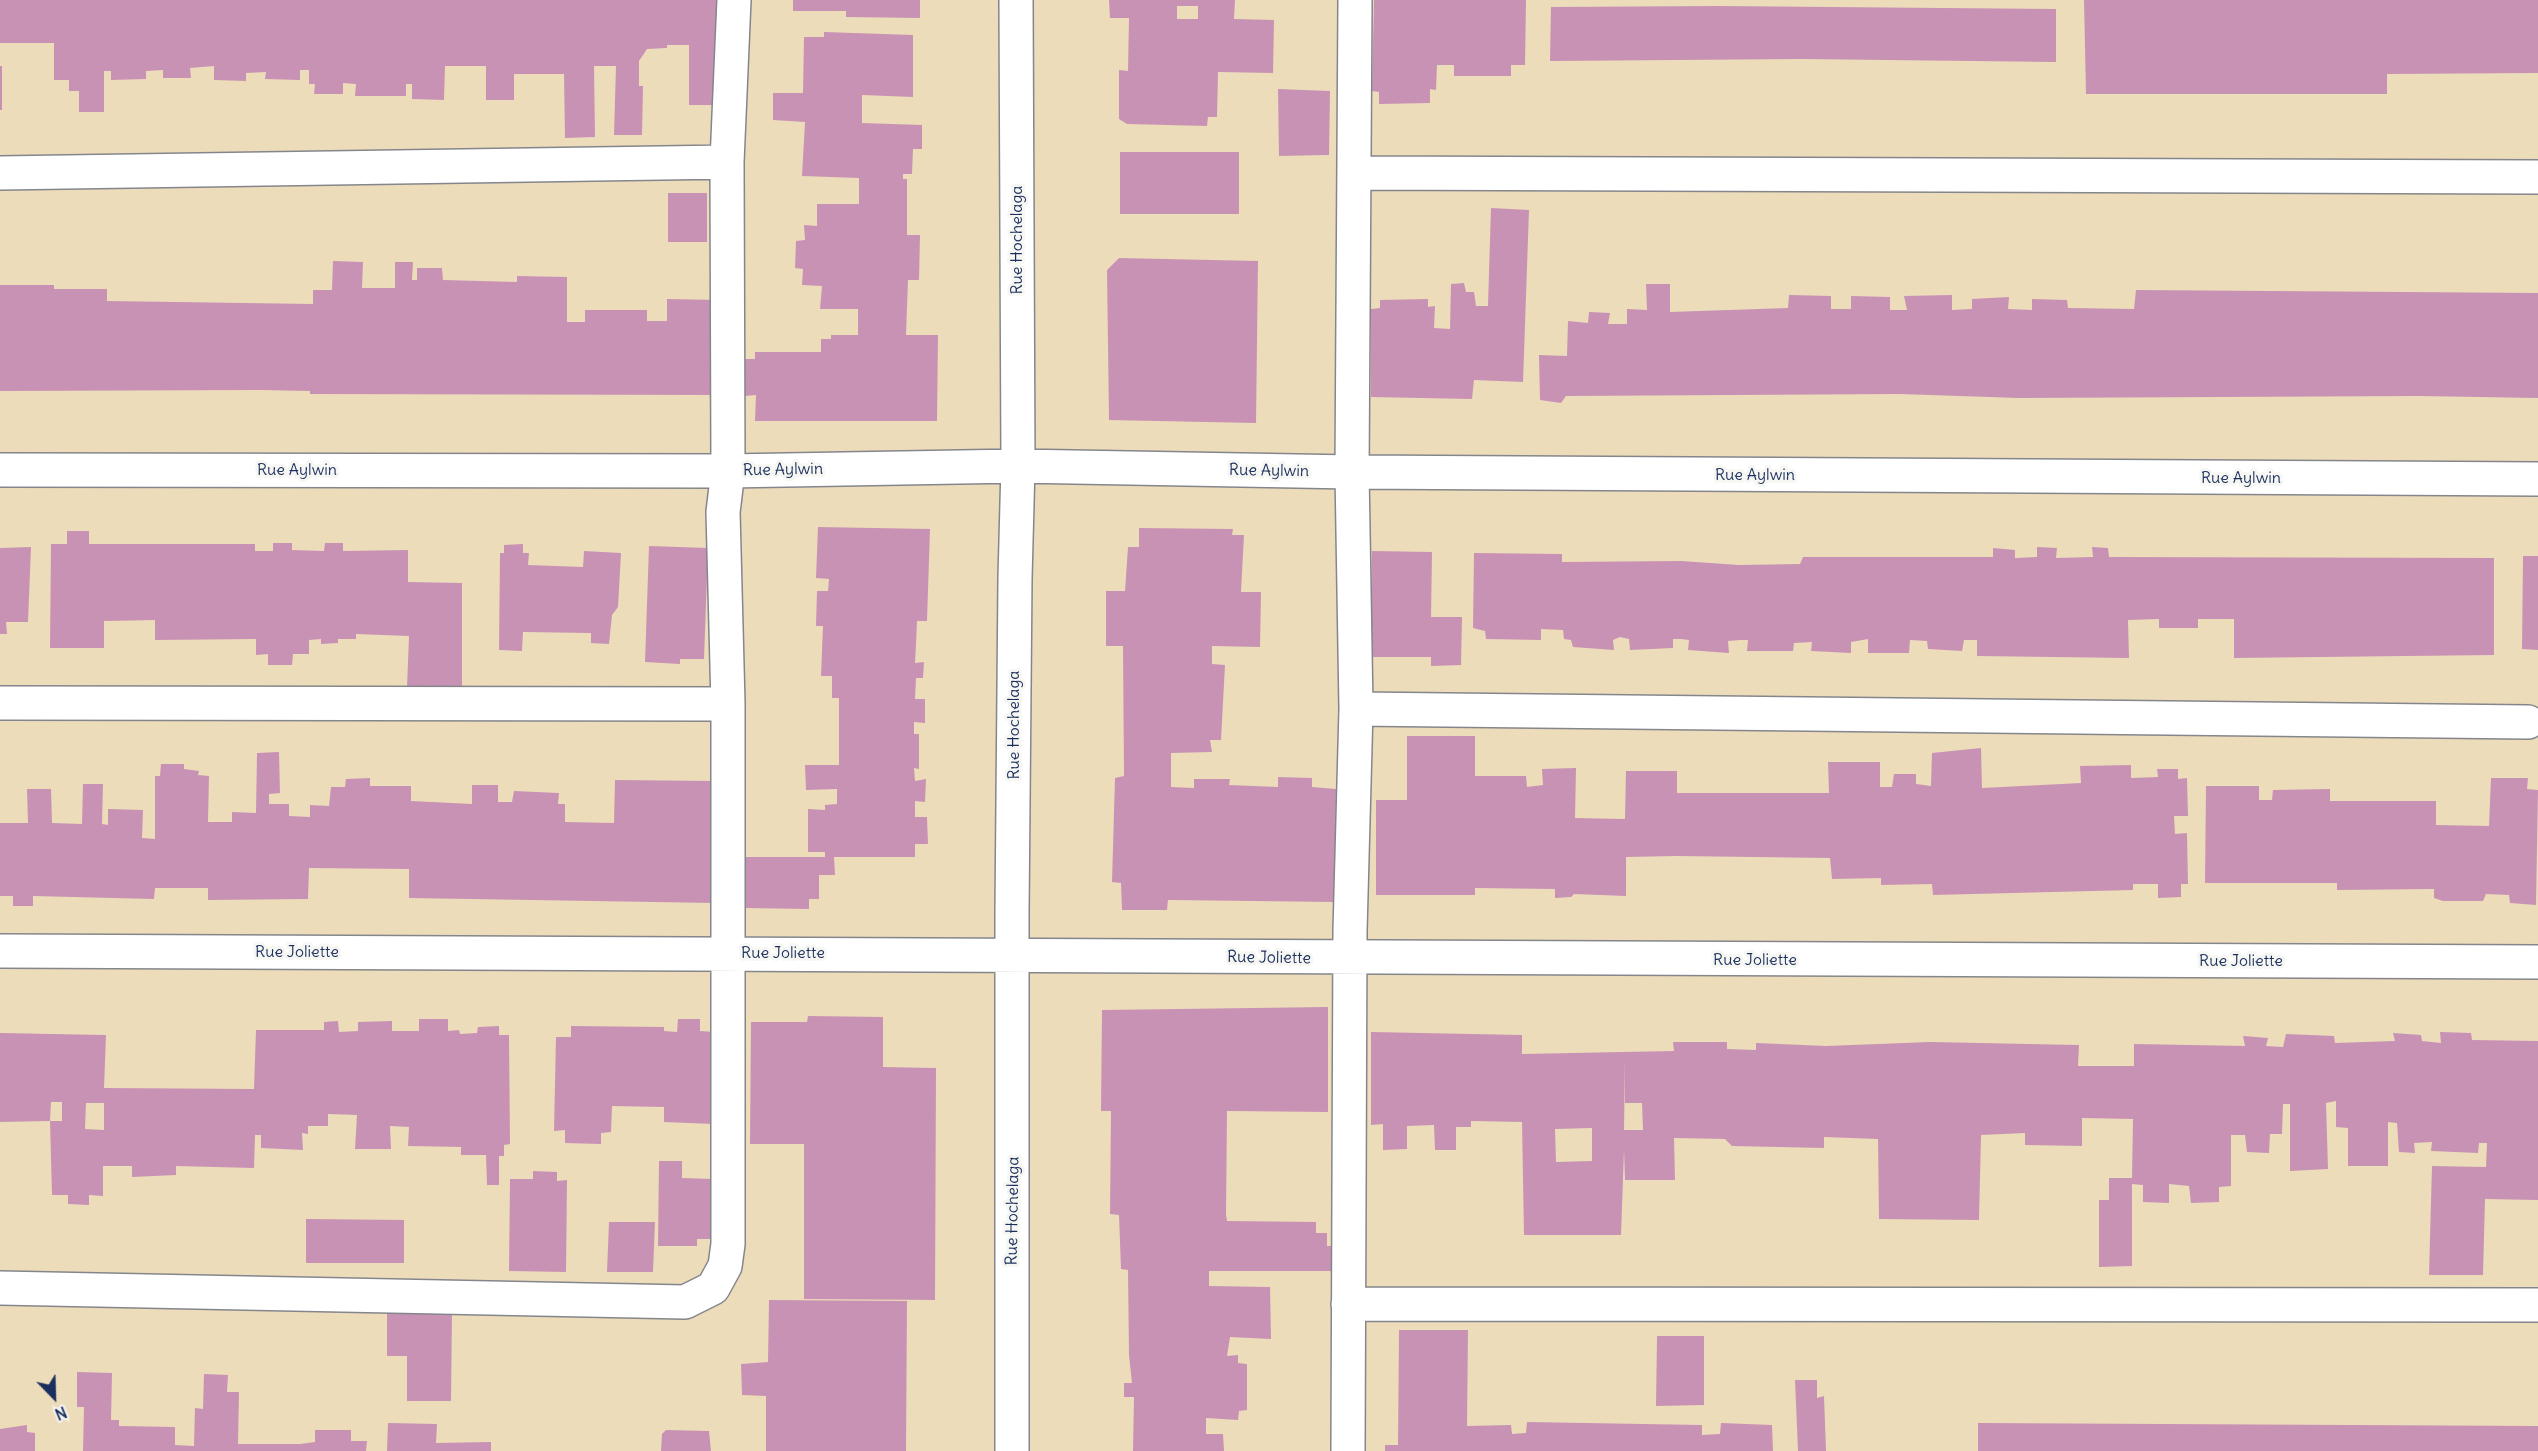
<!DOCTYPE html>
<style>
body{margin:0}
#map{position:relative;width:2538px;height:1451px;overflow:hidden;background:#eddcba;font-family:Delius,sans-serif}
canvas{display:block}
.north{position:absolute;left:24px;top:1367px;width:60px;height:60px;-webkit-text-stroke:4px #f6f6f2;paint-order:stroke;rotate:157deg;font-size:16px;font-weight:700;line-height:24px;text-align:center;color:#1b2f5e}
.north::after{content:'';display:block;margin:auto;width:21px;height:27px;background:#1b2f5e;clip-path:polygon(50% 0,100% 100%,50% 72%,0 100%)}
</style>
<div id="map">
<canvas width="2538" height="1451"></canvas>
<div class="north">N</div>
</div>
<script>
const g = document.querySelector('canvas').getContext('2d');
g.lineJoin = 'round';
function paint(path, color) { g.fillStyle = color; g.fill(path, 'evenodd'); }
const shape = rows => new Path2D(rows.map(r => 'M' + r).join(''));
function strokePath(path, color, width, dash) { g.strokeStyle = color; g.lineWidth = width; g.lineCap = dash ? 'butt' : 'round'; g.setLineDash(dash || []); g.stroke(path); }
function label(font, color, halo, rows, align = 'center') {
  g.font = font + ' Delius,sans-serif'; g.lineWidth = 6; g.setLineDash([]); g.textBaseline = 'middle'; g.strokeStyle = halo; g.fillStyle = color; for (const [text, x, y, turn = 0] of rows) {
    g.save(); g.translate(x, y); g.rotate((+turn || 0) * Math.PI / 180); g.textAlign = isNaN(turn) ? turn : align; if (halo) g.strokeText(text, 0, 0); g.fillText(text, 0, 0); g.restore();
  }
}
const building = shape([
 [0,0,718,0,718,105,689,105,689,45,667,45,667,48,647,49,639,61,639,86,643,86,642,135,614,135,616,66,594,66,595,137,565,138,564,74,514,74,514,100,486,100,486,66,445,66,444,100,412,99,412,84,406,84,406,96,355,96,356,84,343,83,343,94,314,94,315,84,309,84,309,70,300,70,300,80,265,79,266,72,246,73,246,81,214,80,214,66,190,68,191,78,163,78,163,70,146,71,146,79,111,80,111,71,104,71,104,112,79,112,79,91,69,91,69,80,54,80,54,43,0,43],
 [793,0,920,0,920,18,846,17,846,11,793,11],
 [1109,0,1235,0,1234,19,1274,20,1273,73,1218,72,1217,117,1208,117,1207,126,1127,124,1119,119,1119,70,1128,71,1129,18,1110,18],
 [1177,6,1198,6,1198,19,1177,19],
 [1374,0,1526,0,1525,65,1511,65,1511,76,1454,76,1454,65,1437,65,1436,90,1430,89,1430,103,1379,104,1379,92,1372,91],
 [2084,0,2538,0,2538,73,2387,74,2387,94,2086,94],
 [1719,6,2056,9,2056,62,1802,59,1550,61,1551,7],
 [824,32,913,35,913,97,862,95,862,123,922,125,922,149,913,149,912,174,903,174,903,179,907,179,907,235,920,235,919,280,908,280,906,335,938,335,937,421,755,421,756,395,745,396,744,359,755,359,755,352,821,352,821,339,831,339,831,335,858,335,858,309,820,309,822,286,802,285,803,269,795,268,796,241,805,240,804,225,817,226,817,204,859,204,859,178,802,176,805,122,773,120,773,93,803,93,804,37,824,37],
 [0,66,2,66,2,110,0,110],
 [1278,89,1330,91,1329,155,1279,156],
 [1120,152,1239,152,1239,214,1120,214],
 [668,193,707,193,707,242,668,242],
 [1491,208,1529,210,1523,382,1474,380,1472,399,1371,397,1371,309,1380,308,1380,300,1428,299,1428,307,1435,306,1434,328,1450,329,1451,284,1464,283,1466,292,1474,292,1476,306,1488,306],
 [1119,258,1258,261,1256,423,1109,420,1107,270],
 [333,261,363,262,362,288,395,288,395,262,413,262,412,280,417,280,417,268,442,268,443,280,517,282,517,276,567,277,567,322,585,322,585,310,647,310,647,321,667,321,667,299,718,300,717,395,310,394,310,391,259,390,0,391,0,285,54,285,54,289,107,289,107,301,313,304,313,290,332,290],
 [1646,284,1670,284,1670,312,1788,308,1789,295,1831,296,1831,309,1851,309,1851,296,1890,297,1890,310,1907,310,1904,296,1952,295,1952,310,1972,309,1972,299,2009,297,2008,309,2032,310,2032,299,2067,300,2068,308,2134,309,2136,290,2538,293,2538,398,2419,396,2019,398,1899,394,1566,396,1561,403,1540,400,1539,355,1567,356,1568,321,1588,323,1589,312,1610,313,1608,324,1627,324,1627,309,1647,310],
 [818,527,930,529,927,621,917,621,916,644,915,663,924,662,923,678,916,678,915,699,925,699,925,723,914,722,914,734,919,734,919,769,914,768,915,781,926,779,925,802,915,801,915,817,927,817,928,844,915,844,915,857,834,857,835,875,819,875,819,899,809,899,809,909,745,908,745,857,825,857,825,852,808,852,808,809,825,810,825,805,837,804,837,789,806,790,805,765,839,765,839,698,832,698,832,676,821,676,823,626,816,626,817,591,828,591,829,579,816,578],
 [1139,528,1233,529,1232,535,1244,535,1241,592,1261,592,1260,647,1212,646,1212,664,1225,665,1221,740,1210,740,1212,752,1171,753,1171,787,1194,788,1194,779,1230,779,1229,785,1278,787,1278,777,1312,778,1312,787,1336,789,1335,902,1168,900,1167,910,1122,910,1121,883,1112,882,1115,778,1124,776,1123,646,1106,646,1106,591,1125,591,1128,547,1139,547],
 [67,531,89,531,89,544,255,544,255,551,273,551,273,543,292,543,292,550,324,551,325,543,343,543,343,551,408,550,408,582,462,583,462,689,407,688,409,636,356,634,356,639,338,639,338,643,321,644,321,639,309,640,309,654,293,654,292,665,268,665,268,654,256,655,256,639,155,640,155,620,104,621,104,648,50,648,51,544,67,544],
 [523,544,523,553,529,553,528,565,583,567,584,551,621,553,618,607,612,615,609,644,591,643,591,633,523,632,522,651,499,650,500,553,504,553,504,545],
 [649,546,708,548,704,659,680,659,680,664,645,662],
 [31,547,28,622,6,622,7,634,0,634,0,548],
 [2037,547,2057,548,2056,558,2093,557,2092,547,2108,548,2109,557,2494,558,2494,655,2234,658,2234,619,2198,619,2198,628,2159,628,2159,619,2128,620,2129,658,1977,656,1977,640,1964,640,1962,651,1928,649,1927,641,1910,640,1909,653,1868,653,1868,639,1851,642,1851,653,1811,651,1812,642,1794,643,1793,651,1747,651,1748,640,1740,640,1728,641,1729,653,1688,650,1689,640,1681,639,1673,639,1673,648,1630,650,1629,639,1620,637,1613,640,1614,650,1573,647,1571,640,1564,639,1563,630,1541,629,1541,640,1486,639,1485,631,1473,628,1474,553,1562,554,1562,562,1681,561,1739,565,1800,564,1803,557,1993,557,1993,548,2015,550,2015,558,2037,557],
 [1372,551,1432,552,1431,617,1462,617,1461,665,1431,666,1431,657,1371,657],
 [2523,556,2538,556,2538,650,2522,649],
 [1407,736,1475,736,1475,776,1526,776,1527,787,1543,785,1542,769,1576,768,1575,818,1625,819,1626,771,1677,771,1677,793,1829,793,1828,762,1880,762,1880,787,1892,787,1894,774,1916,774,1916,784,1931,786,1932,753,1981,748,1982,788,2081,783,2080,766,2131,765,2131,778,2158,777,2157,769,2178,769,2178,779,2187,778,2188,816,2174,816,2175,834,2187,833,2188,884,2181,884,2181,897,2158,898,2158,884,2133,884,2133,890,1933,895,1932,884,1881,885,1881,878,1832,879,1830,858,1677,856,1626,857,1626,896,1574,894,1571,897,1555,898,1555,889,1475,888,1475,895,1376,895,1376,800,1407,800],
 [279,752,280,793,269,794,269,804,289,804,289,816,310,817,310,805,329,806,331,787,345,787,346,779,370,778,370,786,411,786,411,801,472,804,472,785,498,785,498,802,512,802,514,791,559,793,558,804,565,804,565,822,614,823,615,780,715,781,715,903,409,898,409,869,309,868,308,899,208,900,208,888,155,888,154,899,33,896,33,906,13,906,13,896,0,896,0,823,28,823,27,789,51,789,52,823,82,824,83,784,103,784,102,824,108,825,108,809,143,810,142,838,155,839,155,776,160,776,161,764,184,764,184,769,199,771,198,775,209,776,208,822,232,822,232,812,256,813,257,753],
 [2491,778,2528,778,2527,789,2538,790,2536,905,2510,903,2509,895,2486,894,2483,901,2443,901,2434,898,2434,889,2337,890,2337,883,2205,883,2206,786,2259,786,2259,800,2272,800,2273,790,2330,789,2330,801,2436,801,2436,825,2489,826],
 [1328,1007,1328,1112,1227,1111,1226,1215,1227,1221,1316,1222,1316,1233,1327,1233,1327,1246,1335,1246,1334,1271,1209,1271,1209,1286,1270,1287,1271,1339,1230,1337,1227,1356,1238,1355,1238,1363,1247,1364,1247,1410,1239,1411,1238,1420,1206,1418,1206,1434,1223,1434,1224,1451,1133,1451,1134,1397,1124,1397,1124,1383,1132,1383,1129,1355,1128,1270,1121,1269,1119,1215,1110,1214,1111,1111,1101,1111,1102,1010],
 [808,1016,883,1017,883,1067,936,1068,935,1300,804,1299,804,1144,750,1144,751,1022,807,1022],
 [419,1019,448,1019,448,1031,459,1030,460,1034,477,1033,478,1027,499,1026,499,1035,509,1035,510,1144,504,1145,504,1156,499,1156,499,1185,487,1185,486,1155,461,1155,461,1147,408,1146,409,1127,390,1126,391,1149,355,1149,357,1115,328,1114,328,1126,308,1126,308,1134,302,1133,303,1150,261,1148,261,1135,255,1135,254,1168,176,1166,176,1175,132,1177,132,1166,103,1166,103,1196,89,1195,89,1205,68,1204,68,1195,52,1195,50,1121,62,1121,62,1102,51,1102,50,1121,0,1122,0,1033,106,1035,104,1088,254,1089,256,1030,324,1030,324,1022,338,1021,339,1032,358,1031,358,1022,392,1021,392,1031,419,1031],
 [86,1103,104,1103,104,1130,85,1129],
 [678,1019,700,1019,700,1031,715,1032,714,1124,664,1122,664,1107,612,1106,611,1132,601,1133,601,1144,565,1143,565,1130,554,1131,556,1037,571,1037,571,1026,664,1027,664,1031,677,1032],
 [1371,1032,1522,1035,1522,1054,1674,1051,1673,1042,1727,1042,1727,1049,1756,1050,1756,1043,1826,1046,1930,1042,2079,1045,2078,1066,2134,1066,2134,1044,2245,1046,2243,1036,2268,1038,2266,1046,2283,1047,2286,1034,2334,1036,2335,1043,2395,1041,2393,1033,2421,1035,2422,1041,2441,1043,2440,1032,2471,1033,2472,1040,2538,1041,2538,1200,2485,1199,2483,1275,2429,1275,2432,1166,2486,1167,2487,1143,2479,1143,2478,1153,2431,1151,2432,1142,2414,1143,2415,1153,2399,1152,2397,1123,2388,1122,2388,1166,2348,1166,2348,1128,2336,1127,2336,1101,2326,1103,2328,1169,2290,1171,2290,1104,2283,1104,2282,1134,2270,1134,2269,1153,2247,1152,2245,1135,2231,1135,2231,1186,2219,1187,2219,1202,2191,1203,2189,1186,2169,1184,2169,1203,2143,1202,2143,1185,2132,1184,2132,1266,2099,1267,2099,1200,2109,1200,2109,1178,2132,1178,2133,1119,2082,1118,2082,1146,2025,1145,2025,1133,1981,1135,1979,1220,1879,1219,1878,1139,1824,1137,1824,1148,1732,1146,1725,1139,1674,1138,1675,1180,1625,1180,1624,1150,1621,1235,1524,1235,1522,1122,1471,1121,1471,1127,1456,1127,1456,1150,1435,1150,1434,1125,1407,1126,1407,1149,1383,1150,1383,1124,1371,1125],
 [1625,1060,1625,1103,1642,1103,1643,1130,1624,1130],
 [1592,1128,1592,1161,1556,1162,1555,1129],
 [659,1161,682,1161,682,1178,713,1179,712,1239,697,1239,697,1246,658,1246],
 [533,1171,557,1172,557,1181,567,1180,566,1272,509,1271,510,1179,533,1179],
 [306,1219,404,1220,404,1263,306,1263],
 [609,1222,655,1222,653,1272,607,1272],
 [769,1300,907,1301,906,1451,766,1451,766,1396,742,1395,741,1364,768,1362],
 [387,1312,452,1312,451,1401,407,1401,407,1356,387,1356],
 [1399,1330,1468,1330,1467,1426,1511,1425,1512,1434,1526,1433,1527,1422,1702,1425,1702,1435,1720,1434,1721,1423,1772,1425,1773,1451,1385,1451,1385,1445,1398,1445],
 [1657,1336,1704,1336,1704,1405,1656,1406],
 [77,1372,112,1373,111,1420,119,1420,119,1426,175,1427,175,1445,194,1446,195,1408,203,1409,204,1374,228,1375,227,1392,239,1392,238,1444,300,1444,315,1442,315,1430,351,1430,351,1441,367,1441,366,1451,83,1451,84,1407,77,1407],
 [1795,1380,1817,1380,1817,1398,1824,1396,1826,1451,1798,1451],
 [388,1423,437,1424,436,1443,491,1442,491,1451,387,1451],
 [1978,1423,2538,1426,2538,1451,1978,1451],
 [27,1425,27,1432,35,1433,35,1451,0,1451,0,1429],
 [666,1430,709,1431,711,1451,661,1451,662,1434]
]);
const minor = shape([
 [0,173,727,162],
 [1354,173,2538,177],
 [0,470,728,471,1018,466,1352,472,2538,479],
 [0,703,728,704],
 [1356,709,2528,722],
 [0,951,2538,962],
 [0,1288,685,1302,713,1288,725,1266,728,1244,728,704,723,512,728,471,727,162,734,0],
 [1348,1304,2538,1305],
 [1012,1451,1012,913,1015,578,1018,466,1016,0],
 [1348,1451,1350,931,1356,709,1352,472,1355,0]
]);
const streetNames = [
 ["Rue Hochelaga",1017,240,-90],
 ["Rue Aylwin",297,470],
 ["Rue Aylwin",783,470,-1],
 ["Rue Aylwin",1269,471,1],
 ["Rue Aylwin",1755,475],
 ["Rue Aylwin",2241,478],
 ["Rue Hochelaga",1014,725,-90],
 ["Rue Joliette",297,952],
 ["Rue Joliette",783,953],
 ["Rue Joliette",1269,958,1],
 ["Rue Joliette",1755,960],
 ["Rue Joliette",2241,961],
 ["Rue Hochelaga",1013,1211,-89]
];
paint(building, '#c892b5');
strokePath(minor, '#84868c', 36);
strokePath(minor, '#fff', 33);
label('16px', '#1b2f5e', '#f6f6f2', streetNames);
</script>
